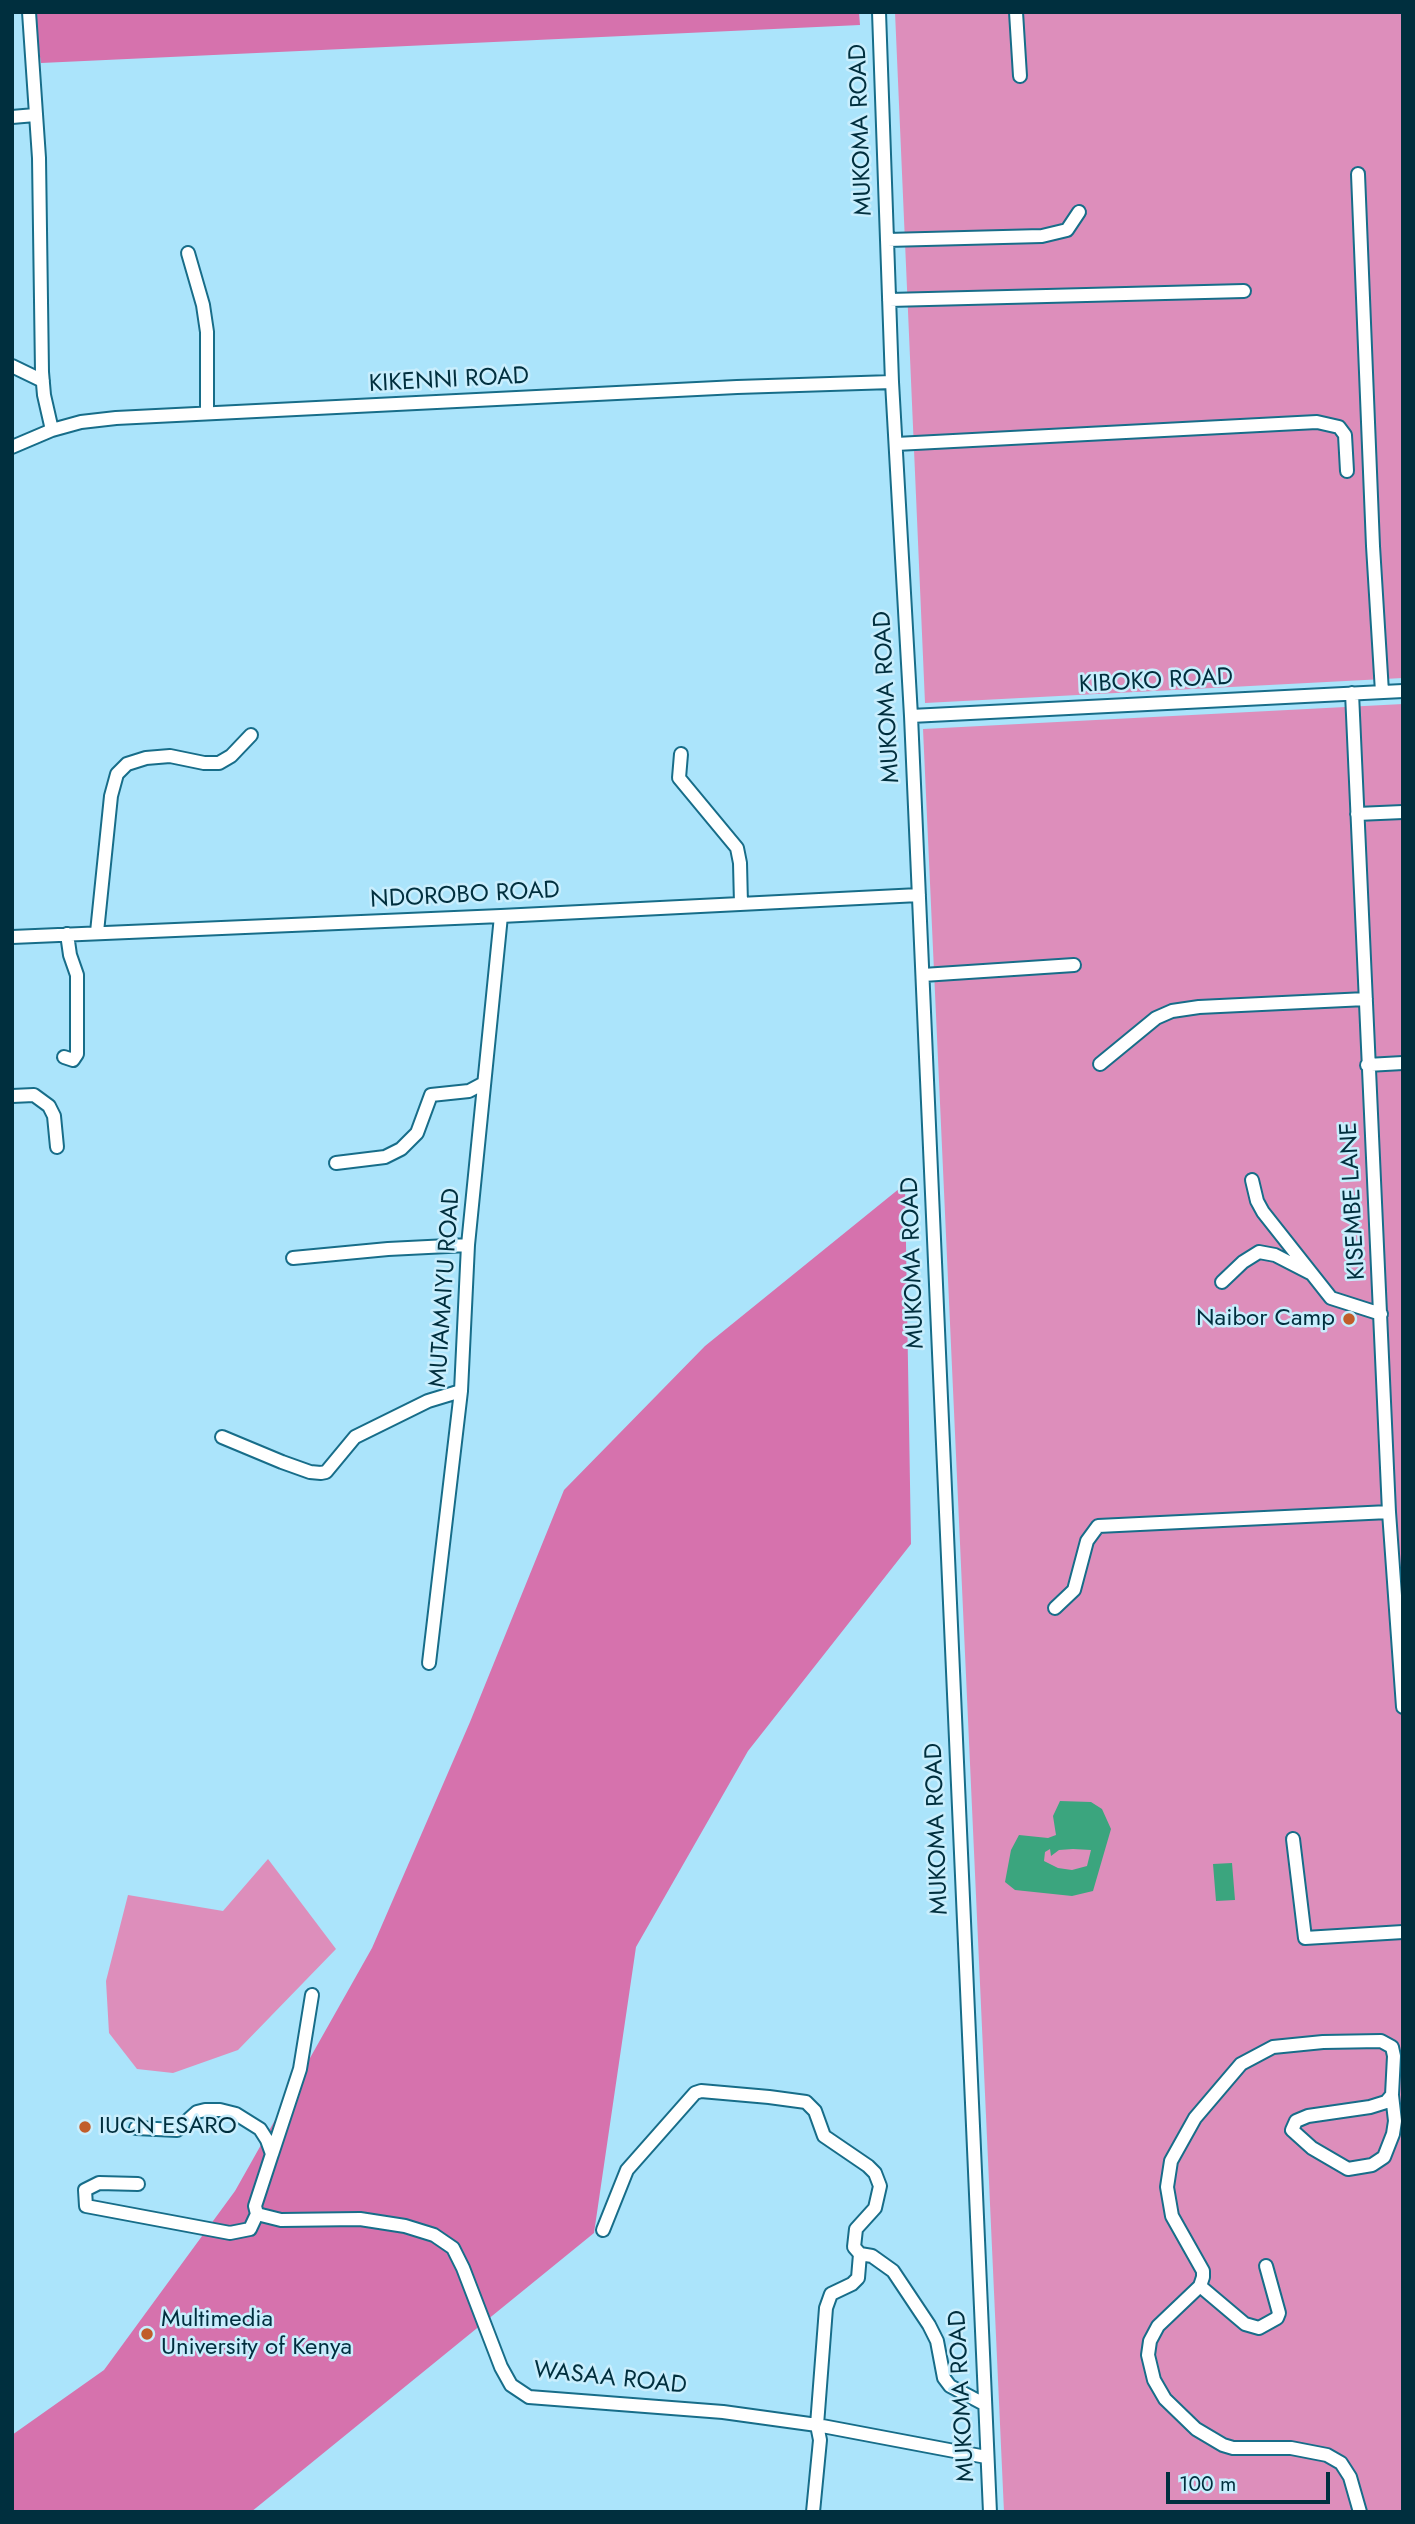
<!DOCTYPE html>
<style>
body{margin:0}
#map{position:relative;width:1415px;height:2524px;overflow:hidden;background:#abe4fb;font-family:Jost,sans-serif}
canvas{display:block}
.frame{position:absolute;inset:0;border:14px solid #002f3e;pointer-events:none}
.scale{position:absolute;left:1166px;top:2472px;width:164px;height:32px;box-sizing:border-box;border:4px solid #002f3e;border-top:0;padding-left:9px;font-size:21px;line-height:24px;white-space:nowrap;color:#002f3e;-webkit-text-stroke:5px #c9eefd;paint-order:stroke}
</style>
<div id="map">
<canvas width="1415" height="2524"></canvas>
<div class="frame"></div>
<div class="scale">100 m</div>
</div>
<script>
const g = document.querySelector('canvas').getContext('2d');
g.lineJoin = 'round';
function paint(path, color) { g.fillStyle = color; g.fill(path, 'evenodd'); }
const shape = rows => new Path2D(rows.map(r => 'M' + r).join(''));
function strokePath(path, color, width, dash) { g.strokeStyle = color; g.lineWidth = width; g.lineCap = dash ? 'butt' : 'round'; g.setLineDash(dash || []); g.stroke(path); }
function label(font, color, halo, rows, align = 'center') {
  g.font = font + ' Jost,sans-serif'; g.lineWidth = 5; g.setLineDash([]); g.textBaseline = 'middle'; g.strokeStyle = halo; g.fillStyle = color; for (const [text, x, y, turn = 0] of rows) {
    g.save(); g.translate(x, y); g.rotate((+turn || 0) * Math.PI / 180); g.textAlign = isNaN(turn) ? turn : align; if (halo) g.strokeText(text, 0, 0); g.fillText(text, 0, 0); g.restore();
  }
}
const green = shape([
 [895,12,1403,12,1403,678,925,703],
 [1403,704,1403,2512,1004,2512,923,729],
 [268,1859,336,1949,238,2050,173,2073,137,2069,109,2033,106,1981,128,1895,223,1911]
]);
const forest = shape([
 [33,12,859,12,860,25,41,63],
 [905,1184,911,1544,748,1751,636,1947,594,2233,251,2512,12,2512,12,2435,104,2370,235,2191,372,1948,470,1722,564,1490,705,1346]
]);
const water = shape([
 [1060,1801,1091,1802,1102,1809,1111,1829,1093,1891,1072,1896,1015,1890,1005,1882,1011,1850,1019,1835,1048,1838,1056,1835,1053,1816],
 [1073,1849,1091,1850,1087,1866,1072,1870,1058,1868,1044,1861,1045,1852,1050,1849,1051,1856,1059,1850],
 [1232,1863,1235,1900,1216,1901,1213,1864]
]);
const minor = shape([
 [29,12,39,158,42,372,44,395,52,430],
 [879,12,892,382,911,716,990,2512],
 [1016,12,1020,76],
 [12,117,35,115],
 [1358,174,1373,546,1382,692],
 [887,240,1042,236,1067,230,1079,212],
 [188,253,203,305,207,332,207,413],
 [889,300,1244,291],
 [12,366,43,381],
 [896,444,1317,422,1339,427,1345,435,1347,471],
 [12,447,52,430,81,422,116,418,737,387,892,382],
 [1352,693,1389,1512,1403,1707],
 [911,716,1403,691],
 [681,754,679,778,737,848,740,863,741,904],
 [1357,814,1403,812],
 [97,932,111,796,117,774,127,764,146,758,170,756,204,763,219,763,231,756,251,735],
 [12,937,501,916,919,895],
 [923,975,1074,965],
 [64,1057,73,1060,77,1054,77,975,70,955,67,934],
 [1100,1064,1156,1018,1172,1011,1199,1007,1366,999],
 [1367,1065,1403,1063],
 [12,1096,34,1095,49,1106,54,1116,57,1147],
 [336,1163,385,1157,401,1149,417,1133,431,1095,469,1091,484,1083],
 [1252,1180,1257,1201,1263,1212,1331,1298,1381,1314],
 [293,1258,388,1249,468,1245],
 [1222,1282,1243,1262,1259,1252,1275,1255,1310,1273],
 [222,1437,282,1462,310,1472,321,1473,326,1472,355,1437,428,1401,461,1391],
 [1055,1608,1074,1590,1087,1541,1098,1526,1389,1512],
 [429,1663,461,1391,468,1245,501,916],
 [1293,1839,1305,1938,1403,1932],
 [136,2128,177,2130,197,2112,205,2110,220,2110,236,2114,260,2129,267,2140,272,2154,255,2206,257,2214,281,2220,360,2219,405,2226,434,2235,453,2248,463,2268,501,2367,511,2385,529,2397,723,2412,817,2425,986,2457],
 [272,2154,300,2069,312,1995],
 [138,2184,99,2183,85,2190,86,2206,230,2233,250,2229,257,2214],
 [603,2230,627,2170,695,2093,701,2091,769,2097,806,2102,815,2111,824,2136,868,2166,875,2173,880,2186,875,2208,856,2229,854,2247,860,2254,872,2256,893,2271,929,2325,937,2341,944,2378,950,2386,984,2404],
 [1200,2286,1245,2324,1259,2328,1277,2318,1279,2313,1266,2266],
 [813,2512,820,2440,817,2425,826,2308,831,2294,852,2284,858,2278,860,2254],
 [1360,2512,1350,2477,1341,2463,1327,2455,1291,2448,1233,2448,1223,2445,1196,2429,1165,2399,1154,2380,1148,2355,1150,2341,1158,2326,1200,2286,1203,2277,1203,2271,1172,2216,1167,2187,1171,2161,1195,2118,1241,2064,1273,2047,1323,2042,1381,2041,1392,2047,1394,2056,1392,2095,1386,2102,1370,2107,1308,2116,1296,2121,1292,2130,1312,2148,1348,2169,1372,2165,1384,2157,1393,2134,1395,2121,1392,2095]
]);
const markers = [
 [1349,1319,7,"#c15d2a"],
 [85,2127,7,"#c15d2a"],
 [147,2334,7,"#c15d2a"]
];
const streetNames = [
 ["MUKOMA ROAD",862,130,-92],
 ["KIKENNI ROAD",449,381,-3],
 ["KIBOKO ROAD",1156,682,-3],
 ["MUKOMA ROAD",888,697,-93],
 ["NDOROBO ROAD",465,896,-3],
 ["KISEMBE LANE",1354,1201,-93],
 ["MUKOMA ROAD",914,1263,-92],
 ["MUTAMAIYU ROAD",446,1288,-86],
 ["MUKOMA ROAD",938,1829,-92],
 ["WASAA ROAD",610,2379,6],
 ["MUKOMA ROAD",963,2396,-93]
];
const poiNames = [
 ["Naibor Camp",1335,1319,"right"],
 ["IUCN ESARO",99,2127],
 ["Multimedia",161,2320],
 ["University of Kenya",161,2348]
];
paint(green, '#dd8ebb');
paint(forest, '#d672ad');
paint(water, '#3ba57e');
strokePath(minor, '#176d89', 16);
strokePath(minor, '#fff', 12);
for (const [x, y, r, color] of markers) { const dot = new Path2D(); dot.arc(x, y, r, 0, 2 * Math.PI); g.fillStyle = color; g.fill(dot); strokePath(dot, '#c9eefd', 2.5); }
label('24px', '#002f3e', '#c9eefd', streetNames);
label('24px', '#002f3e', '#c9eefd', poiNames, 'left');
</script>
